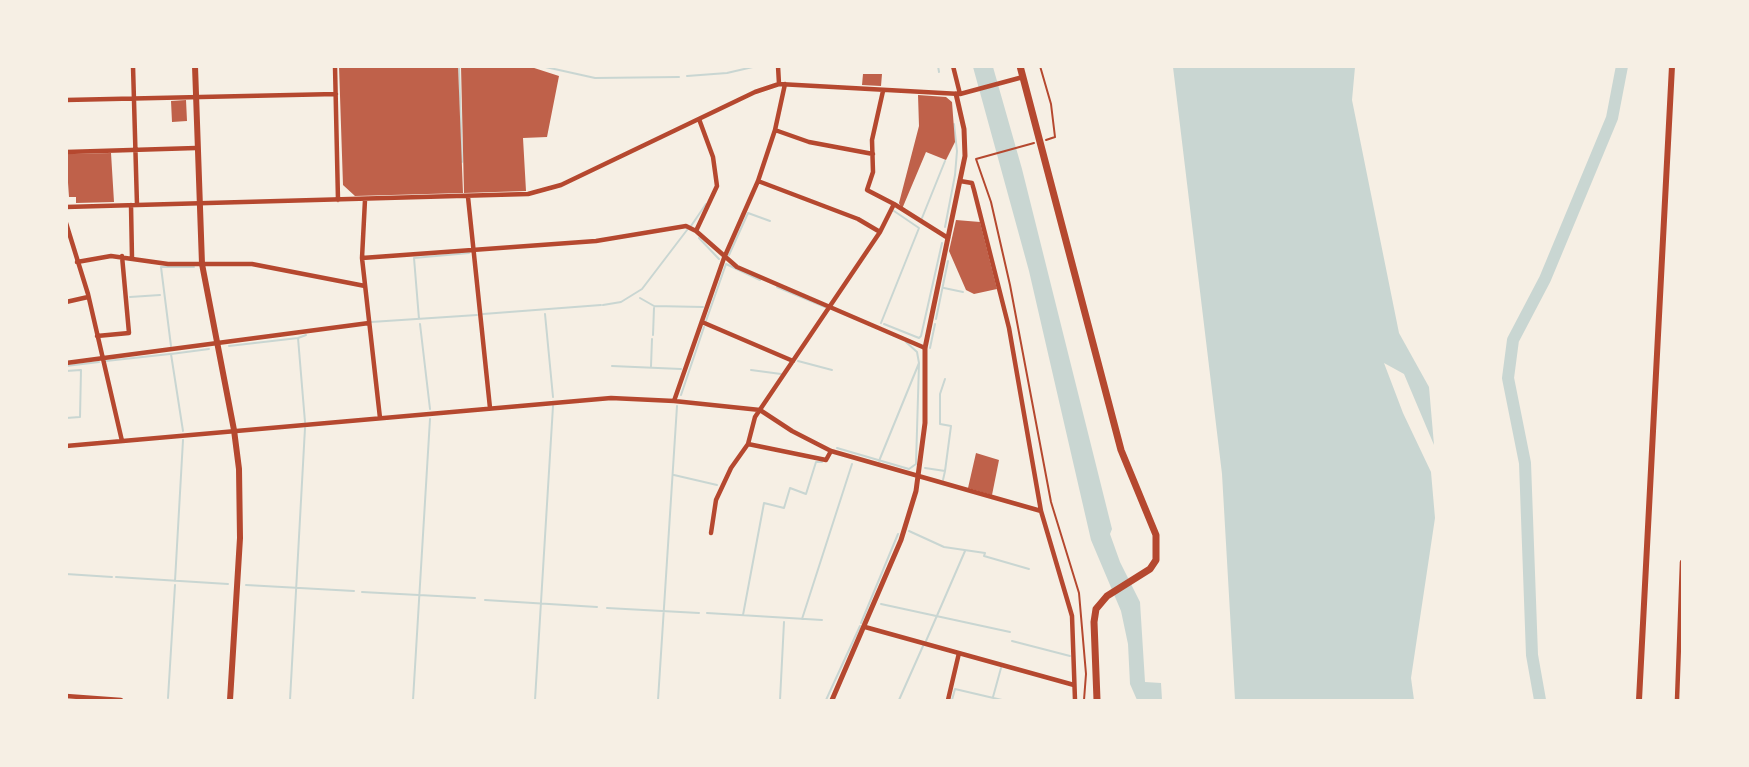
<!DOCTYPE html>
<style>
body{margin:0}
#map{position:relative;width:1749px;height:767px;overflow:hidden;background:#f6efe4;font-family:Roboto,sans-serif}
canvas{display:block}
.frame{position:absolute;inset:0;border:68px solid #f6efe4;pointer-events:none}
</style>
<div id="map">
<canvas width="1749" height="767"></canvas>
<div class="frame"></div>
</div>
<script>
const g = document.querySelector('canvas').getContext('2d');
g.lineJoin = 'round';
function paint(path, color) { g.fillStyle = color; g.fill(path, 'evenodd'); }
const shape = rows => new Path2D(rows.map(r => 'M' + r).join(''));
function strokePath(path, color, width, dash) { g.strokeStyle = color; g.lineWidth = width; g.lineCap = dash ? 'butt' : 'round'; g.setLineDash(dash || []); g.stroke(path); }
const water = shape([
 [973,67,993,67,1022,169,1112,529,1110,534,1120,562,1140,602,1145,682,1161,683,1162,700,1137,700,1130,684,1128,644,1121,611,1091,540,1029,271],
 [1173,67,1355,67,1352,100,1399,333,1429,387,1434,445,1404,374,1384,363,1403,413,1431,472,1435,518,1411,678,1414,700,1235,700,1222,474]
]);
const stream = shape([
 [459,66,462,162],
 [541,66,595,78,679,77],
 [938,66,939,72],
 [687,76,727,73,757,66],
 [922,218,945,161],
 [691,226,706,204],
 [945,227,955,175,957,151,954,124],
 [699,238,719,259],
 [729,255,748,213,770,221],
 [777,287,825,307],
 [944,288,963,292],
 [130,297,160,295],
 [640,298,654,306,703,307],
 [603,305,621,302,642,289,687,230],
 [483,314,601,305],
 [545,314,553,397],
 [419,319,414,258,469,253],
 [936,319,948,261],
 [706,321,726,264,760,280],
 [371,322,477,315],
 [881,323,919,228,894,211],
 [420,324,430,409],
 [884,324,919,338,921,336,942,243],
 [653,335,654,308],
 [298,338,306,335],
 [171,346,161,267,194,267],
 [229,346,298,338,305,422],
 [930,348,935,324],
 [106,361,170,354],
 [798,361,832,370],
 [66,366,99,362],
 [612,366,681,369],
 [651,366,652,339],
 [751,370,781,374],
 [66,371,81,370,80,417,66,418],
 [681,395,704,327],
 [183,431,171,354,209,349],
 [837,448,909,469,916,464,919,363,917,352,906,342],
 [879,461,919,363],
 [925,468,945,471,951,426,940,424,940,394,945,379],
 [674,475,717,485],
 [943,480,945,471],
 [909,531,944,547,985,553,984,556,1029,569],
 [66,574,112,577],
 [116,577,228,584],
 [175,581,183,440],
 [246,585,354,591],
 [362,592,475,598],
 [485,600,597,607],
 [881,604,1010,632],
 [607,608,699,613],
 [707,613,822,620],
 [743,615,764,503,784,508,790,488,806,494,816,462,822,462],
 [802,619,852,464],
 [861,623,898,534],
 [926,641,965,551],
 [1012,641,1070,656],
 [993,697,1001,668],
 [168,698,175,585],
 [290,700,305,428],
 [413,700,430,419],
 [535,700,553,406],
 [658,700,677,406],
 [780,700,784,622],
 [826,700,860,626],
 [899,700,923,646],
 [952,700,955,689,1002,700]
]);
const river = shape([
 [1540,700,1532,655,1525,463,1508,378,1513,340,1545,279,1612,118,1622,66]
]);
const building = shape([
 [339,66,458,66,463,193,355,196,343,185],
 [461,66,528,66,559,76,547,137,523,138,526,191,464,193],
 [863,74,882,74,881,86,862,85],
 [918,95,946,97,952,102,955,142,946,160,926,152,902,209,899,203,919,126],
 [186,100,187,121,172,122,171,101],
 [111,153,114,202,76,203,76,197,69,197,66,154],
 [956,220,980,222,997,289,974,294,966,290,949,251],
 [976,453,999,460,992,495,968,488]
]);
const path = shape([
 [1040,66,1051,104,1055,137,1046,140],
 [1034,143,976,159,991,202,1010,285,1051,502,1079,593,1086,674,1084,700]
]);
const minor = shape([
 [133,66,137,205],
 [335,66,338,200],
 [778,66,779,84],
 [953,66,960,94],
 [883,91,872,140,873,172,867,190,894,204],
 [66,100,336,94],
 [775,130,809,142,873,154],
 [66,152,196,148],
 [758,181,858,219,880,232],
 [960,181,972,183,974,190,1009,328,1041,511,1072,616,1075,700],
 [468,197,490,408],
 [365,200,362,258,380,418],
 [131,205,132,258],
 [66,207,528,194,561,185,755,92,779,84,960,94,1023,77],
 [66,223,88,294,122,441],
 [696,231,717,186,713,157,699,119],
 [362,258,596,241,686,226,696,231,737,267,925,348],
 [77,262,111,256,168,264,252,264,365,286],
 [66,302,88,297],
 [702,322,793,361],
 [97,336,129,333,122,256],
 [66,363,369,323],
 [674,401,724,258,758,181,775,130,785,84],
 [748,444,826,460,831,451],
 [66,446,611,398,674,401,760,410,792,431,831,451,1041,511],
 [711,533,716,500,731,468,748,444,755,417,880,232,894,204,948,238],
 [865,627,1074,685],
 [66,696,121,700],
 [948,700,959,653],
 [1677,700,1682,562]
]);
const tertiary = shape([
 [832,700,901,540,916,491,925,423,925,348,965,156,964,129,956,94]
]);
const secondary = shape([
 [195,66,202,264,234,430,239,469,240,538,230,700],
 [1639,700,1672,66]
]);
const primary = shape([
 [1020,66,1121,450,1156,535,1156,560,1150,569,1107,596,1096,609,1094,622,1097,700]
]);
paint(water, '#c9d6d2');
strokePath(stream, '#c9d6d2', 2);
strokePath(river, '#c9d6d2', 12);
paint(building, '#bf614a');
strokePath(path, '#b5482f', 2);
strokePath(minor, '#b5482f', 4.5);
strokePath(tertiary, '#b5482f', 5);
strokePath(secondary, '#b5482f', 6);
strokePath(primary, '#b5482f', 7);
</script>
